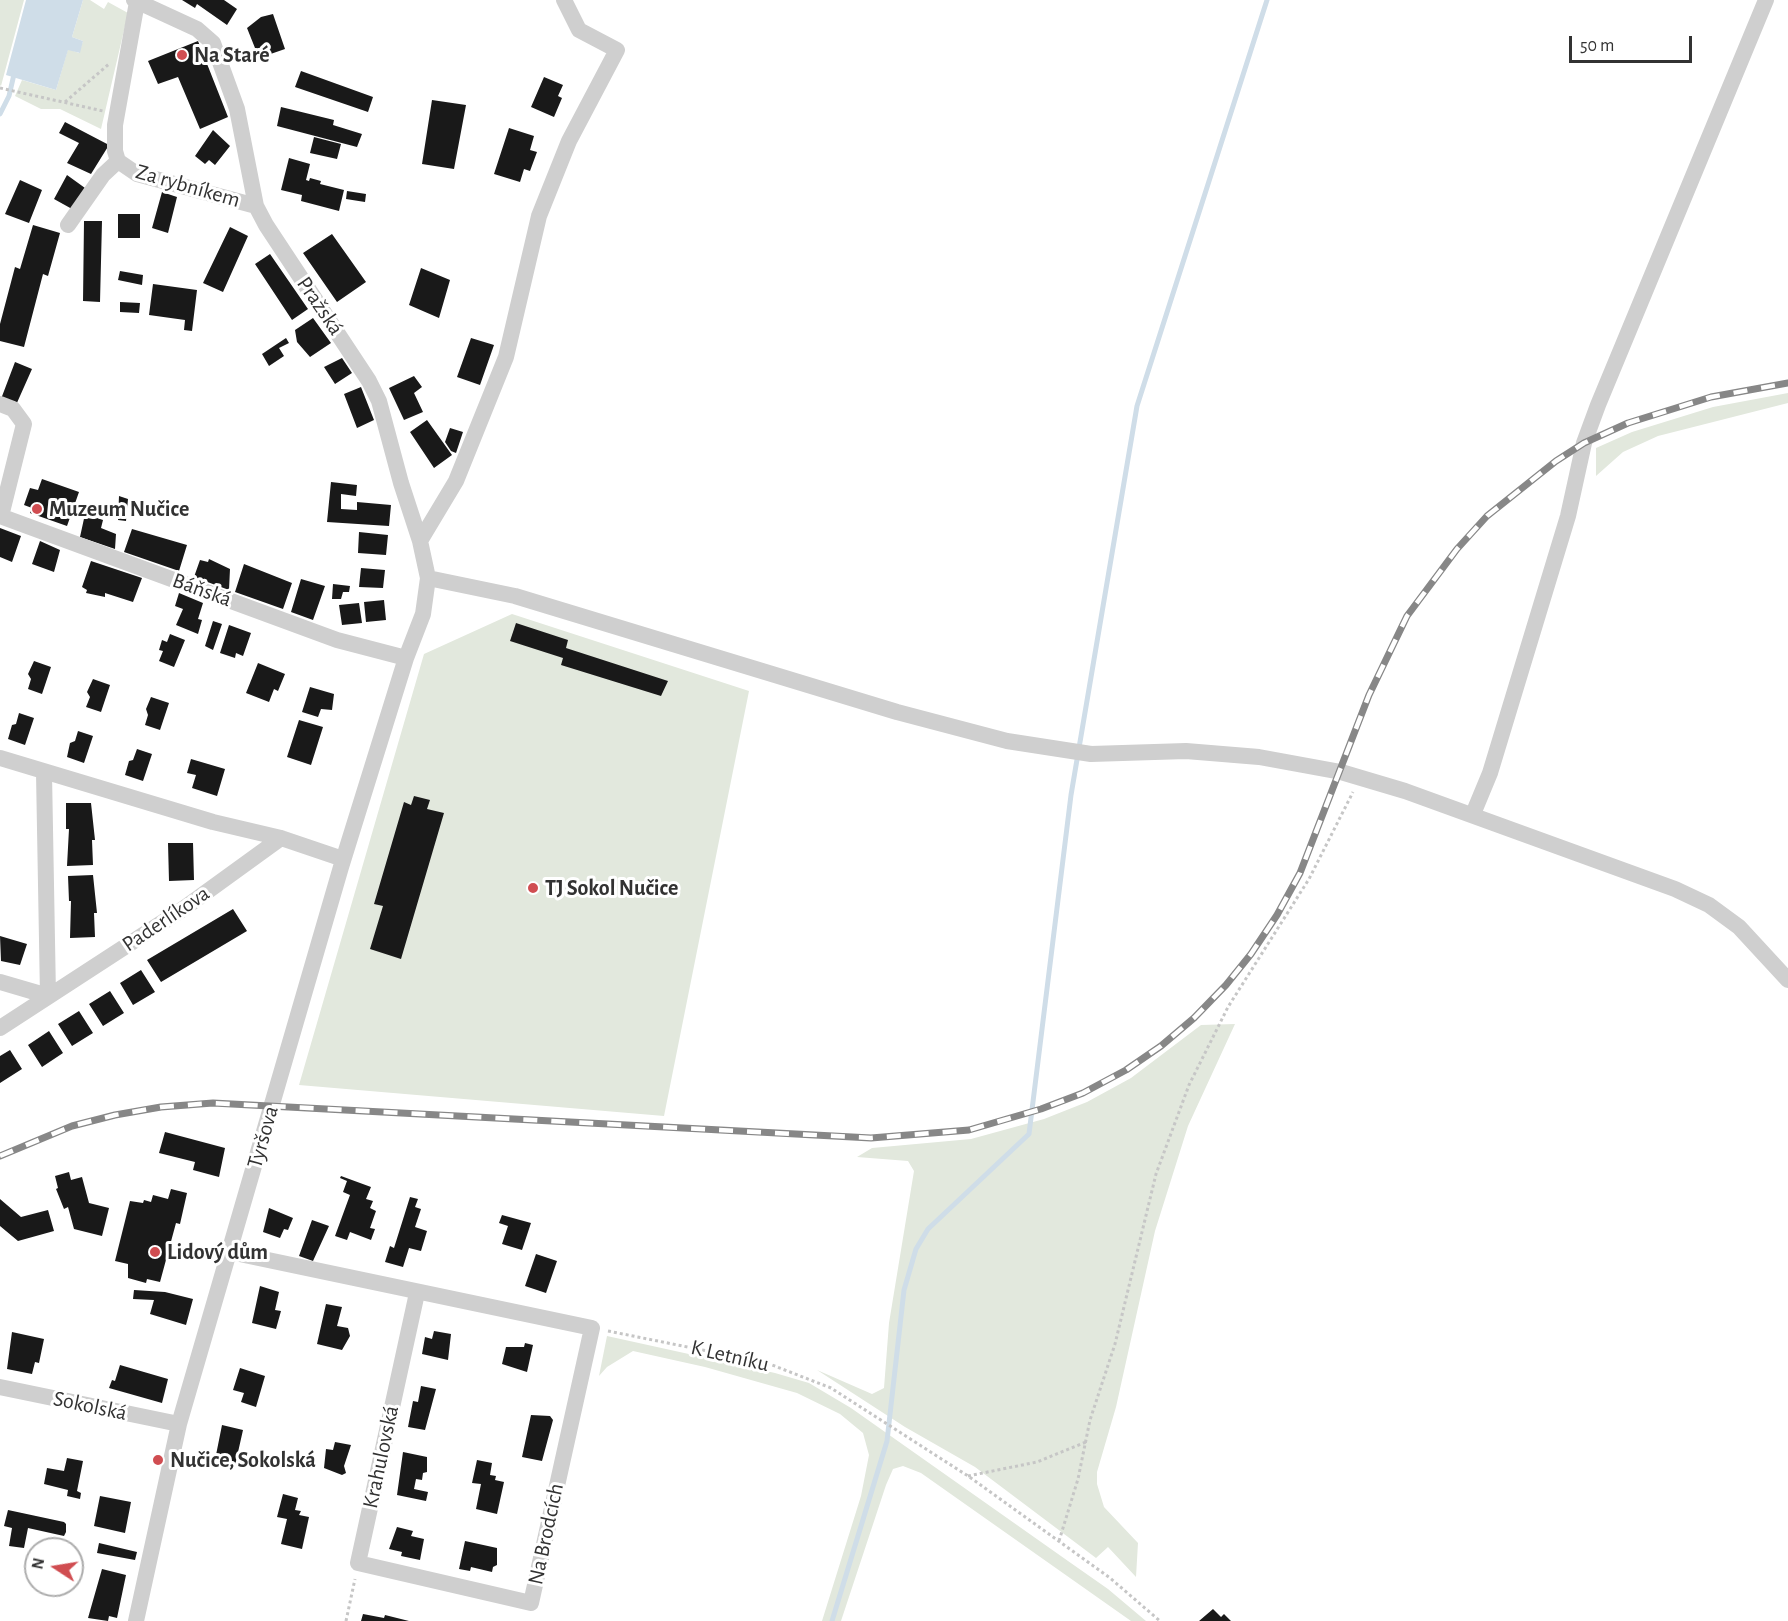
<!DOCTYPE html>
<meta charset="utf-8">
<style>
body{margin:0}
#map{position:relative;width:1788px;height:1621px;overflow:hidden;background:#fff;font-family:"Alegreya Sans",sans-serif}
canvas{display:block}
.north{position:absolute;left:24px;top:1537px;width:60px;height:60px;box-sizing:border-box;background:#fff;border:2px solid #adadad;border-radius:50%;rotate:282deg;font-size:16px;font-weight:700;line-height:24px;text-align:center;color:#323232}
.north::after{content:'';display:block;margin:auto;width:21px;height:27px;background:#d04d51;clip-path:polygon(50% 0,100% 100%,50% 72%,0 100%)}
.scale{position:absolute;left:1569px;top:36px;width:123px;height:27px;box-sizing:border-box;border:3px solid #323232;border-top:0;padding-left:8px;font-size:18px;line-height:21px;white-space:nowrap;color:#323232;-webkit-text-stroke:4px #fff;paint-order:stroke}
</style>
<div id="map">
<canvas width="1788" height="1621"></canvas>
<div class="north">N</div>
<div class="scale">50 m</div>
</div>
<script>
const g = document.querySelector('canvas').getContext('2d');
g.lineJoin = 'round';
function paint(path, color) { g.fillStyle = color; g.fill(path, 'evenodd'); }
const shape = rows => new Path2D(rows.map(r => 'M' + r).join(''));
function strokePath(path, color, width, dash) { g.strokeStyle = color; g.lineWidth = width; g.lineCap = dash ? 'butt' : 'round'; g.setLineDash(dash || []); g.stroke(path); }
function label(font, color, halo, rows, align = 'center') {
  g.font = font + ' "Alegreya Sans",sans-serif'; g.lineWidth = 6; g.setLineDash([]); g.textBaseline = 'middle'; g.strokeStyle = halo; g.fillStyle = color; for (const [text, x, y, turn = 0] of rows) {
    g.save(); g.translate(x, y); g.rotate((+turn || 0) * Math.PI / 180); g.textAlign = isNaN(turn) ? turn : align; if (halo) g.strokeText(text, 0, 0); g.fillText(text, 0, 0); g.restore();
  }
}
const green = shape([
 [0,0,24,0,1,86,0,85],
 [83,0,90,0,104,9,108,2,128,13,101,129,60,109,41,109,15,96,22,80,56,90,68,49,79,53,83,41,72,37],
 [1788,393,1788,403,1658,436,1623,452,1596,476,1596,448,1632,432,1713,407],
 [512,614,749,691,664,1116,299,1085,424,654],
 [1235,1024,1188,1126,1155,1231,1116,1407,1097,1472,1097,1484,1104,1507,1138,1543,1136,1577,1108,1547,1096,1558,975,1467,905,1427,817,1370,872,1394,884,1388,889,1323,914,1171,908,1161,857,1157,872,1148,971,1139,1044,1119,1087,1102,1131,1078,1201,1025],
 [607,1336,775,1373,809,1383,851,1408,1068,1561,1108,1589,1146,1621,1131,1621,921,1473,903,1466,893,1469,886,1485,841,1621,822,1621,861,1496,869,1455,863,1433,840,1414,797,1393,705,1367,633,1351,607,1367,599,1376]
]);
const water = shape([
 [26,0,83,0,72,37,83,41,80,53,68,50,56,90,6,75]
]);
const stream = shape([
 [0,114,9,96,15,70],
 [832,1621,887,1441,904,1290,916,1249,928,1229,1029,1134,1071,795,1137,406,1267,0]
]);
const building = shape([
 [182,0,224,0,237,9,227,25,197,4,195,8],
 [273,14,285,49,259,58,247,28,261,17],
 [198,41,228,117,200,129,178,77,158,84,148,61],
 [301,71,373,97,368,112,295,87],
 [544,77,563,85,558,96,562,98,554,117,531,107],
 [432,100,466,105,454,169,422,164],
 [281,107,334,120,333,125,362,134,357,147,277,126],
 [65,122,109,145,91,174,67,163,79,143,59,133],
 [509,128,534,136,530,150,537,152,530,171,524,169,520,182,494,174],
 [213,130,230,146,215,165,209,160,205,164,195,156],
 [314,137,341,144,337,159,310,153],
 [289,158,310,164,306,180,309,181,310,178,321,181,320,184,344,190,339,211,301,201,302,195,281,190],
 [67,175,85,188,72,209,54,199],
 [20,180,42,190,29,223,5,214],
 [347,191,366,194,365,202,346,199],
 [162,192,177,197,168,233,152,228],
 [118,214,140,214,140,238,118,238],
 [84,221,102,221,100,302,83,301],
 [33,225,60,233,48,276,43,274,24,347,0,341,0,324,15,267,20,269],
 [230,227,248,236,223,292,203,283],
 [332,234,366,282,337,302,303,253],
 [270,254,308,309,292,320,255,264],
 [421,268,450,280,439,318,409,305],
 [120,271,143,275,142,285,118,280],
 [153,284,197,290,192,331,184,330,185,320,149,315],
 [120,302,140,303,139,313,120,312],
 [313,318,331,343,310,357,297,342,295,330],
 [286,338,289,343,279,348,284,356,269,366,262,354],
 [471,338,494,345,480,385,457,377],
 [342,358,352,373,335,384,324,367],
 [15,362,32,369,16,405,1,399],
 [414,376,422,387,414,393,423,412,404,420,389,388],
 [361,387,374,420,357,428,344,394],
 [427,420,452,455,434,468,410,432],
 [450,428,463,432,456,453,451,451,445,442],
 [42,479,79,492,67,526,30,513,32,508,24,505,30,488,38,490],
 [331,482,357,485,356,496,341,494,341,509,357,510,357,502,391,505,389,526,327,522],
 [119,496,128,499,126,521,118,520],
 [85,514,103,520,101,528,116,534,115,549,80,537],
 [0,528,21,536,12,562,0,557],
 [132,529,187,545,179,571,124,552],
 [359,532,388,535,386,555,358,553],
 [40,541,60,550,54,572,32,564],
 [209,559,230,569,229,590,194,577,200,560,208,562],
 [91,561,142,578,133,602,105,593,105,597,86,593,87,590,82,587],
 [244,564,292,583,283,609,235,592],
 [361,568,385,570,383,588,359,587],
 [301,579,325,586,313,620,291,612],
 [333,584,350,586,349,592,343,592,341,599,332,599],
 [179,593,203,603,198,619,202,620,198,634,176,625,183,609,175,606],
 [384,600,386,620,366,622,364,602],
 [359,603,362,623,342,625,339,605],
 [213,621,222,624,213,650,205,646],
 [516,623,568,640,566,648,668,681,661,696,561,665,563,658,510,641],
 [229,625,251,633,243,656,236,653,235,658,220,653],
 [170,634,185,640,174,667,159,661,163,651,159,650,162,640,167,642],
 [34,661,51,667,42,694,28,689,31,679,28,674],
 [258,663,285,674,278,691,274,689,269,702,246,693],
 [93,679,110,685,101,712,86,707,90,697,87,692],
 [310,687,334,694,332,710,321,709,318,717,302,712],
 [151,697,169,703,160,730,145,725,148,715,146,709],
 [19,713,34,718,25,745,8,739,12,725,16,724],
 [299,720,323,727,311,765,287,757],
 [78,731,93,736,84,763,67,757,70,743,75,741],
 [137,749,152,754,143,781,125,775,129,761,133,760],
 [191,759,225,769,217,796,192,788,196,775,187,773],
 [414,796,430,800,427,809,444,813,401,959,370,949,383,906,374,904,404,802,411,805],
 [66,803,91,803,95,840,92,840,93,865,67,866,69,829,66,829],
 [168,843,193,843,194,880,169,881],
 [93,875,97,913,94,913,95,937,70,938,71,901,69,901,68,876],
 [233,909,247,931,161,982,147,960],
 [0,936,27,944,20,965,1,961],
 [141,970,155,992,133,1005,120,983],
 [110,991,124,1013,103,1026,89,1004],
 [79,1011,93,1033,72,1046,58,1024],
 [49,1031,63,1053,42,1067,28,1045],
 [10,1050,22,1069,0,1083,0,1056],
 [165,1132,225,1148,219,1177,193,1170,195,1162,159,1153],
 [69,1172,71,1180,82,1177,89,1203,109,1208,102,1236,74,1229,68,1207,64,1209,56,1189,58,1188,55,1176],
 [341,1176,371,1187,366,1199,373,1201,370,1208,376,1211,370,1228,375,1229,371,1240,350,1232,347,1240,335,1236,350,1195,343,1192,347,1181,340,1178],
 [171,1189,187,1193,180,1224,176,1223,160,1282,147,1279,146,1283,128,1278,128,1264,115,1261,130,1201,143,1203,144,1200,151,1202,153,1195,168,1199],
 [410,1197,418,1199,415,1207,421,1209,415,1227,427,1231,421,1251,409,1248,403,1267,385,1262,390,1246,394,1248],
 [0,1199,21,1217,48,1210,54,1231,18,1241,0,1226],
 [269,1208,293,1218,288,1230,284,1229,280,1238,263,1232],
 [502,1215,531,1223,522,1250,502,1244,508,1226,499,1223],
 [312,1220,329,1226,313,1261,299,1256],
 [536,1254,557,1261,546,1293,525,1286],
 [260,1286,279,1292,275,1310,281,1311,276,1329,252,1323],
 [134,1290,165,1292,193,1299,186,1325,150,1314,154,1300,133,1299],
 [326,1304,342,1307,337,1326,348,1328,350,1336,342,1350,317,1344],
 [434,1331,451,1334,448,1360,422,1354,425,1337,432,1339],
 [12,1332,44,1339,39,1363,35,1362,32,1374,7,1369],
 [525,1343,533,1345,527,1372,502,1364,506,1347,524,1347],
 [120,1365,168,1379,162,1403,109,1388,112,1380,115,1381],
 [240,1368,265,1376,256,1407,241,1402,244,1393,233,1390],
 [421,1386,436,1389,425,1430,408,1427,413,1401,418,1402],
 [531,1415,550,1416,553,1420,542,1461,522,1457],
 [222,1425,243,1430,234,1470,214,1465],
 [335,1442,351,1445,344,1466,346,1473,342,1475,324,1468,326,1449,333,1450],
 [403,1452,427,1457,427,1472,423,1473,422,1480,416,1479,414,1489,428,1492,426,1501,397,1495],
 [67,1458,83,1461,77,1491,81,1493,80,1499,67,1496,68,1490,44,1484,47,1468,64,1471],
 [477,1460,492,1463,490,1475,496,1476,495,1480,504,1482,497,1514,476,1509,481,1484,472,1483],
 [283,1494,298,1498,295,1510,301,1511,299,1515,309,1517,302,1549,281,1544,287,1519,277,1517],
 [100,1496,131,1502,125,1533,94,1526],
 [8,1510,64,1522,66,1524,66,1532,64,1536,28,1528,24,1548,9,1546,12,1528,4,1526],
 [397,1527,413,1531,411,1536,424,1539,420,1560,401,1556,402,1552,389,1549],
 [465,1541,497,1548,497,1565,493,1567,492,1572,471,1567,470,1571,459,1569],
 [99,1543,137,1552,135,1560,97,1553],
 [102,1569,126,1575,117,1618,109,1616,108,1621,88,1618],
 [1213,1609,1221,1617,1224,1614,1231,1621,1199,1621],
 [363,1614,384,1618,385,1615,409,1621,361,1621]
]);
const path = shape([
 [0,88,103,111],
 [65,102,109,64],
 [608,1331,767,1363,831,1388,968,1476,1110,1578,1160,1621],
 [968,1476,1037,1462,1086,1442],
 [1059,1541,1078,1479,1090,1420,1115,1344,1156,1174,1189,1085,1228,1007,1309,879,1353,792],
 [346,1621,355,1579]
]);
const minor = shape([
 [134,0,197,29,213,43,237,109,256,206,266,225,369,381,379,401,401,483,420,541,428,578,423,614,406,658,341,867,179,1424,136,1621],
 [137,2,115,125,115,151,118,161,137,174,256,206],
 [68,225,103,175,118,161],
 [0,404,13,409,24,424,1,516],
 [0,516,337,640,406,658],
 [420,541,456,481,506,357,539,216,569,141,617,50,579,30,564,0],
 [428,578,515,596,897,712,1007,741,1091,754,1186,751,1259,757,1341,772,1405,791,1675,889,1709,905,1739,927,1788,980],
 [0,758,213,822,281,838,343,859],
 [1473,814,1490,773,1568,516,1584,443,1598,405,1766,0],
 [0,982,48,996,44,773],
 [0,1028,183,909,281,838],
 [230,1252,592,1328,531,1603,358,1563,417,1293],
 [0,1387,179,1424]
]);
const rail = shape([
 [0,1156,72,1126,115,1115,161,1107,213,1103,871,1138,969,1130,1041,1109,1083,1093,1126,1070,1161,1046,1194,1018,1226,985,1251,954,1277,915,1300,873,1369,695,1407,616,1457,549,1487,516,1556,461,1584,443,1628,423,1711,397,1788,383]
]);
const markers = [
 [182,55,6,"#d04d51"],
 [37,509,6,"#d04d51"],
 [533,888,6,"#d04d51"],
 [155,1252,6,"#d04d51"],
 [158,1460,6,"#d04d51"]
];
const poiNames = [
 ["Na Staré",194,55],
 ["Muzeum Nučice",49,509],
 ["TJ Sokol Nučice",545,888],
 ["Lidový dům",167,1252],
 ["Nučice, Sokolská",170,1460]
];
const streetNames = [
 ["Za rybníkem",188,186,16],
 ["Pražská",320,306,56],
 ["Báňská",202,590,20],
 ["Paderlíkova",166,919,-34],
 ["Tyršova",263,1137,-74],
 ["K Letníku",730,1356,13],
 ["Sokolská",90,1406,12],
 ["Krahulovská",381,1457,-78],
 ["Na Brodcích",546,1534,-78]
];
paint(green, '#e2e8dd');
paint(water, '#cfdde8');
strokePath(stream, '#cfdde8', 5);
paint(building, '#191919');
strokePath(path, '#c6c6c6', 3, [3, 3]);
strokePath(minor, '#cfcfcf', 16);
strokePath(rail, '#878787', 7);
strokePath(rail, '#fff', 4.5, [14]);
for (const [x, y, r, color] of markers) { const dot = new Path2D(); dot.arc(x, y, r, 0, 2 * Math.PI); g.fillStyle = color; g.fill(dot); strokePath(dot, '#fff', 2); }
label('bold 22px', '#323232', '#fff', poiNames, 'left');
label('22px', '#323232', '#fff', streetNames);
</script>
